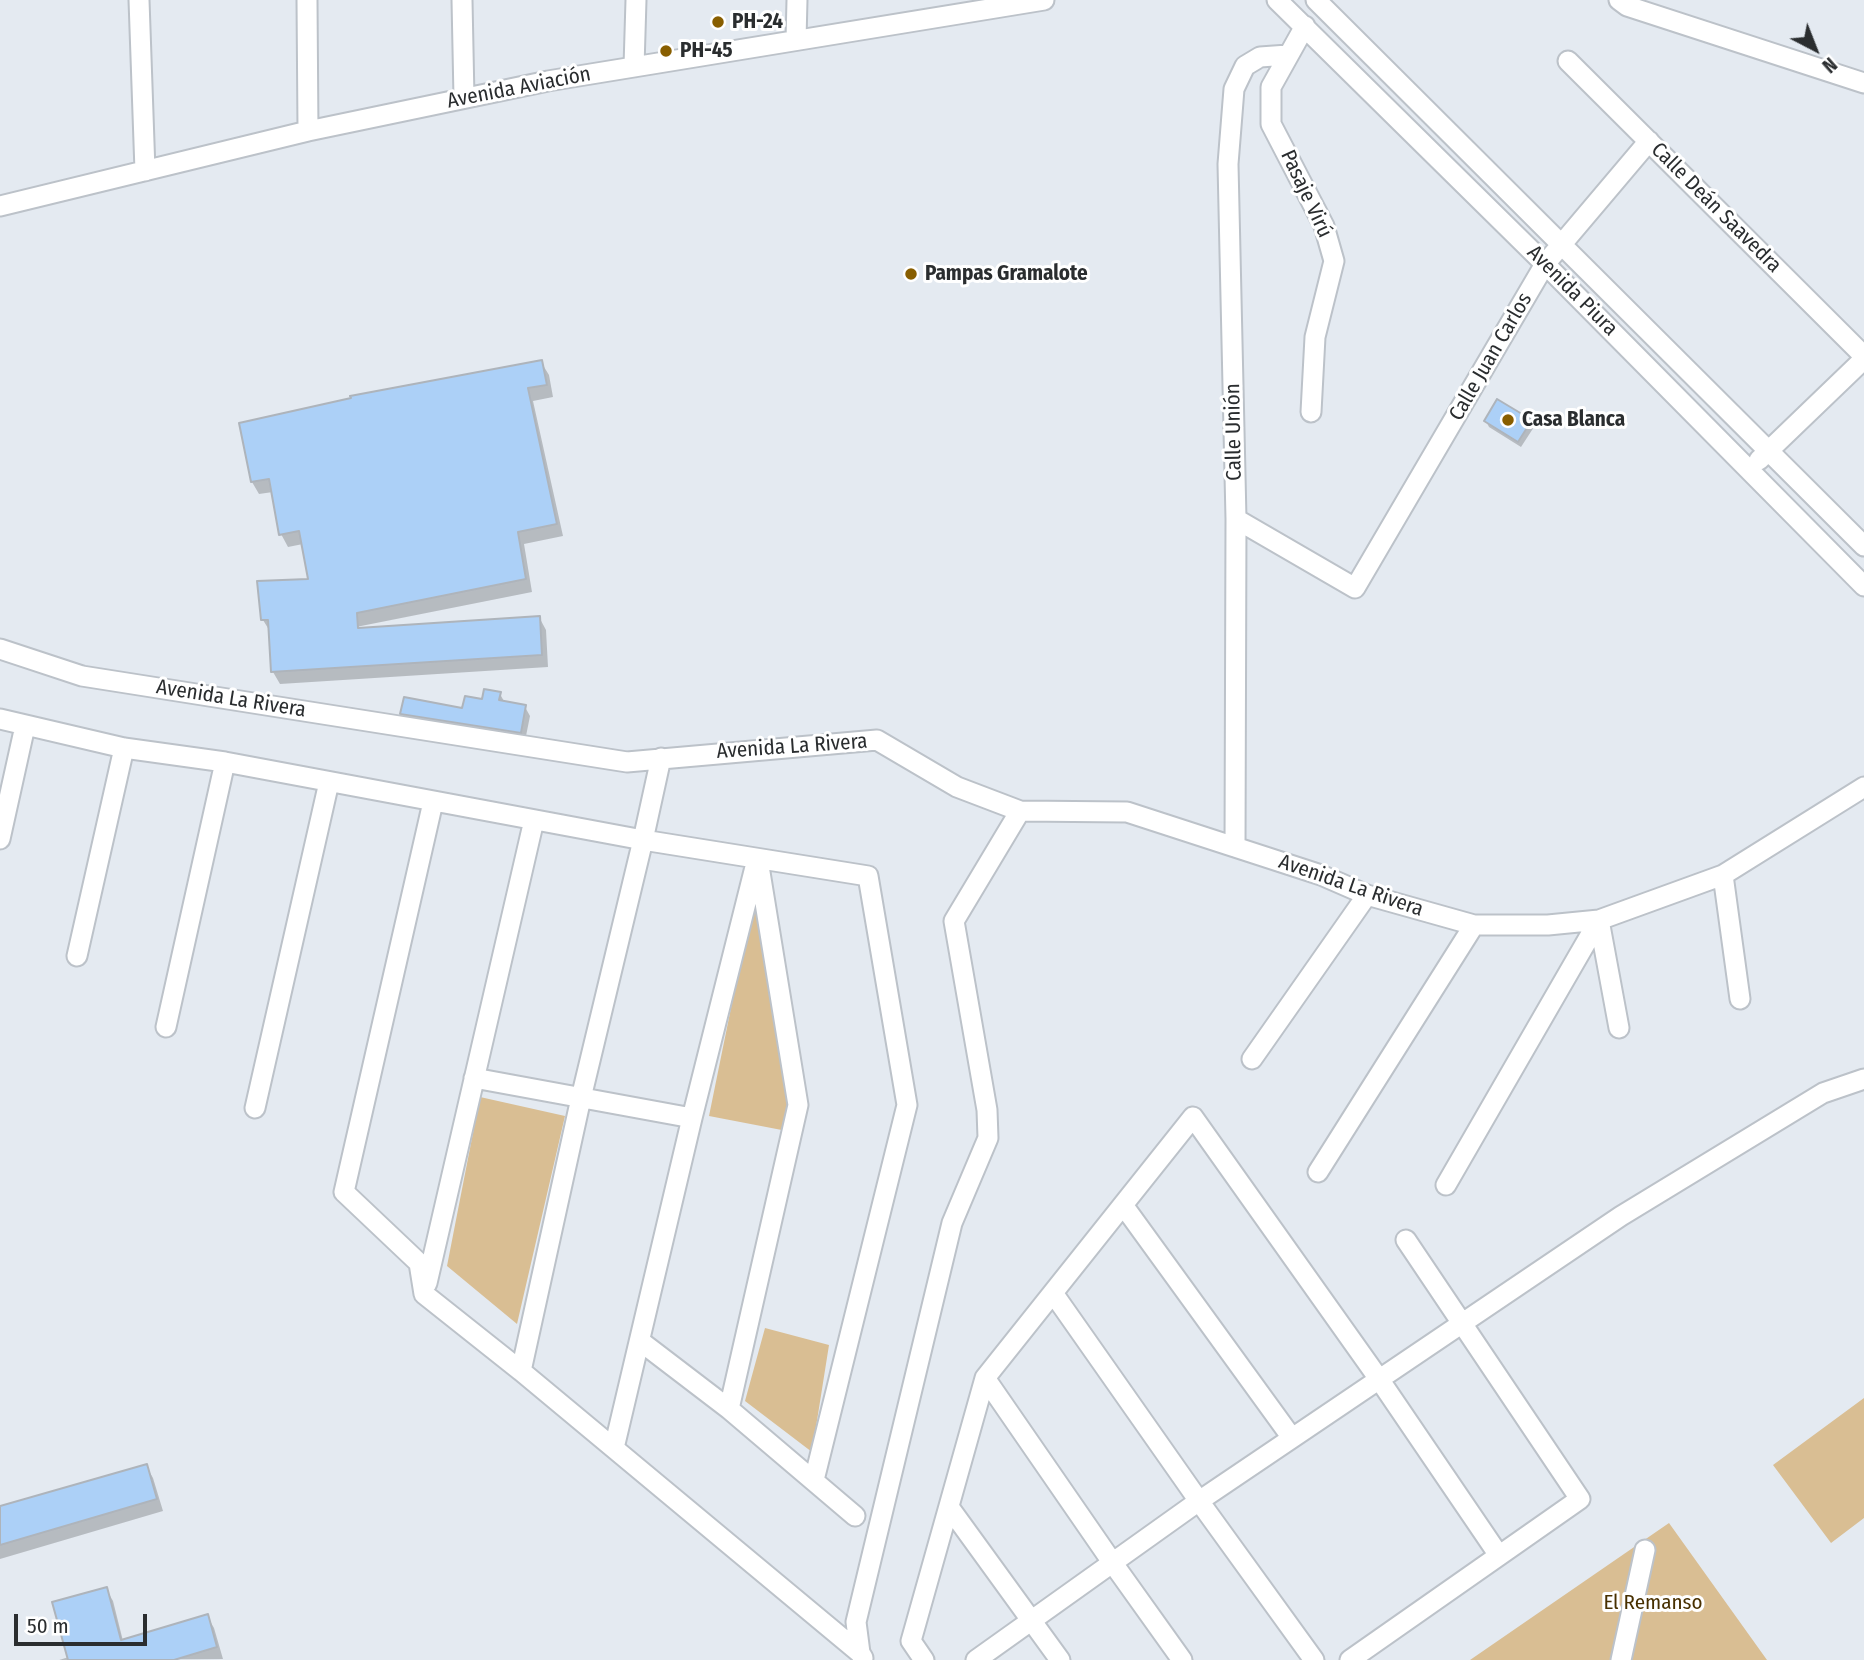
<!DOCTYPE html>
<meta charset="utf-8">
<style>
body{margin:0}
#map{position:relative;width:1864px;height:1660px;overflow:hidden;background:#e4eaf1;font-family:"Fira Sans Condensed",sans-serif}
canvas{display:block}
.north{position:absolute;left:1780px;top:14px;width:70px;height:70px;-webkit-text-stroke:5px #fff;paint-order:stroke;rotate:138deg;font-size:19px;font-weight:700;line-height:28px;text-align:center;color:#2a2d2f}
.north::after{content:'';display:block;margin:auto;width:24px;height:32px;background:#2a2d2f;clip-path:polygon(50% 0,100% 100%,50% 72%,0 100%)}
.scale{position:absolute;left:14px;top:1614px;width:133px;height:32px;box-sizing:border-box;border:4px solid #2a2d2f;border-top:0;padding-left:9px;font-size:21px;line-height:24px;white-space:nowrap;color:#2a2d2f;-webkit-text-stroke:5px #fff;paint-order:stroke}
</style>
<div id="map">
<canvas width="1864" height="1660"></canvas>
<div class="north">N</div>
<div class="scale">50 m</div>
</div>
<script>
const g = document.querySelector('canvas').getContext('2d');
g.lineJoin = 'round';
function paint(path, color) { g.fillStyle = color; g.fill(path, 'evenodd'); }
const shape = rows => new Path2D(rows.map(r => 'M' + r).join(''));
function strokePath(path, color, width, dash) { g.strokeStyle = color; g.lineWidth = width; g.lineCap = dash ? 'butt' : 'round'; g.setLineDash(dash || []); g.stroke(path); }
function label(font, color, halo, rows, align = 'center') {
  g.font = font + ' "Fira Sans Condensed",sans-serif'; g.lineWidth = 6; g.setLineDash([]); g.textBaseline = 'middle'; g.strokeStyle = halo; g.fillStyle = color; for (const [text, x, y, turn = 0] of rows) {
    g.save(); g.translate(x, y); g.rotate((+turn || 0) * Math.PI / 180); g.textAlign = isNaN(turn) ? turn : align; if (halo) g.strokeText(text, 0, 0); g.fillText(text, 0, 0); g.restore();
  }
}
const green = shape([
 [756,885,794,1108,787,1131,709,1116],
 [480,1097,565,1116,517,1324,447,1266],
 [765,1328,829,1345,812,1452,745,1401],
 [1864,1398,1864,1518,1831,1543,1773,1465],
 [1669,1523,1767,1660,1470,1660]
]);
const shadow = shape([
 [541,362,549,375,553,397,533,401,563,536,524,544,532,592,356,627,357,629,539,617,546,630,548,667,280,684,273,672,271,633,263,620,310,580,303,544,288,547,281,534,273,492,259,494,252,482,241,424],
 [1486,421,1530,421,1534,427,1521,447,1489,427],
 [500,694,505,703,525,707,530,716,525,741,408,723,402,714,463,710],
 [146,1466,153,1478,163,1511,0,1559,0,1508],
 [106,1589,113,1601,123,1641,207,1616,214,1628,223,1659,59,1660,69,1657]
]);
const building = shape([
 [542,360,547,385,528,388,557,524,518,532,526,579,357,613,358,628,540,616,542,655,271,672,268,620,261,620,257,581,308,579,299,531,279,535,269,479,251,482,239,423,351,398,350,396,542,360],
 [1497,399,1532,420,1518,442,1484,421,1497,399],
 [484,689,501,692,499,700,526,705,521,733,400,714,404,697,462,708,465,696,482,699,484,689],
 [147,1464,157,1499,0,1545,0,1506,147,1464],
 [107,1587,121,1640,208,1614,217,1647,174,1660,68,1660,52,1602,107,1587]
]);
const minor = shape([
 [139,0,145,171],
 [307,0,308,131],
 [462,0,464,98],
 [1277,0,1545,264,1864,586],
 [1316,0,1864,546],
 [1619,0,1627,6,1864,83],
 [1305,26,1271,87,1271,124,1324,226,1334,261,1315,337,1311,412],
 [796,40,797,0],
 [1568,61,1864,356],
 [634,67,636,0],
 [0,206,308,131,548,81,1044,0],
 [1759,460,1864,359],
 [1236,519,1355,588,1545,264,1649,141],
 [0,649,82,676,627,762,877,740,957,787,1020,811,1127,812,1321,875,1367,895,1474,925,1548,925,1599,920,1723,875,1864,787],
 [0,719,124,748,225,762,643,840,868,876,907,1105,814,1480],
 [433,802,344,1192,419,1263,424,1294,521,1371,860,1653],
 [0,839,25,726],
 [1235,847,1236,519,1228,164,1234,89,1245,66,1260,57,1288,55],
 [1723,875,1740,999],
 [1599,920,1619,1028],
 [77,956,124,748],
 [166,1027,225,762],
 [1252,1059,1367,895],
 [474,1078,692,1118],
 [255,1108,329,782],
 [1318,1172,1474,925],
 [1446,1185,1599,920],
 [1123,1205,1292,1438],
 [427,1283,534,820],
 [1053,1293,1199,1501,1314,1660],
 [640,1341,729,1409,855,1516],
 [521,1371,581,1098,643,840,661,758],
 [985,1378,1112,1562,1182,1660],
 [729,1409,798,1105,759,866],
 [614,1448,692,1118,757,859],
 [949,1507,1060,1660],
 [863,1658,860,1653,856,1622,952,1223,988,1138,987,1110,954,921,1020,811],
 [924,1660,911,1641,985,1378,1193,1117,1379,1379,1498,1554],
 [976,1660,1199,1501,1621,1216,1823,1093,1864,1079],
 [1350,1660,1580,1499,1406,1240],
 [1621,1660,1645,1550]
]);
const markers = [
 [718,22,7,"#885e00"],
 [666,51,7,"#885e00"],
 [911,274,7,"#885e00"],
 [1508,420,7,"#885e00"]
];
const poiNames = [
 ["PH-24",732,22],
 ["PH-45",680,51],
 ["Pampas Gramalote",925,274],
 ["Casa Blanca",1522,420]
];
const streetNames = [
 ["Avenida Aviación",519,88,-11],
 ["Pasaje Virú",1306,194,65],
 ["Calle Deán Saavedra",1716,208,45],
 ["Avenida Piura",1572,291,45],
 ["Calle Juan Carlos",1491,357,-60],
 ["Calle Unión",1234,432,-91],
 ["Avenida La Rivera",231,699,9],
 ["Avenida La Rivera",792,747,-4],
 ["Avenida La Rivera",1351,886,19]
];
const parkNames = [
 ["El Remanso",1653,1603]
];
paint(green, '#d9be93');
paint(shadow, '#0003');
paint(building, '#acd0f7');
strokePath(building, '#aeb4bb', 2);
strokePath(minor, '#bcc2c9', 23);
strokePath(minor, '#fff', 19);
for (const [x, y, r, color] of markers) { const dot = new Path2D(); dot.arc(x, y, r, 0, 2 * Math.PI); g.fillStyle = color; g.fill(dot); strokePath(dot, '#fff', 2.5); }
label('bold 21px', '#2a2d2f', '#fff', poiNames, 'left');
label('21px', '#2a2d2f', '#fff', streetNames);
label('21px', '#483000', '#fff', parkNames);
</script>
